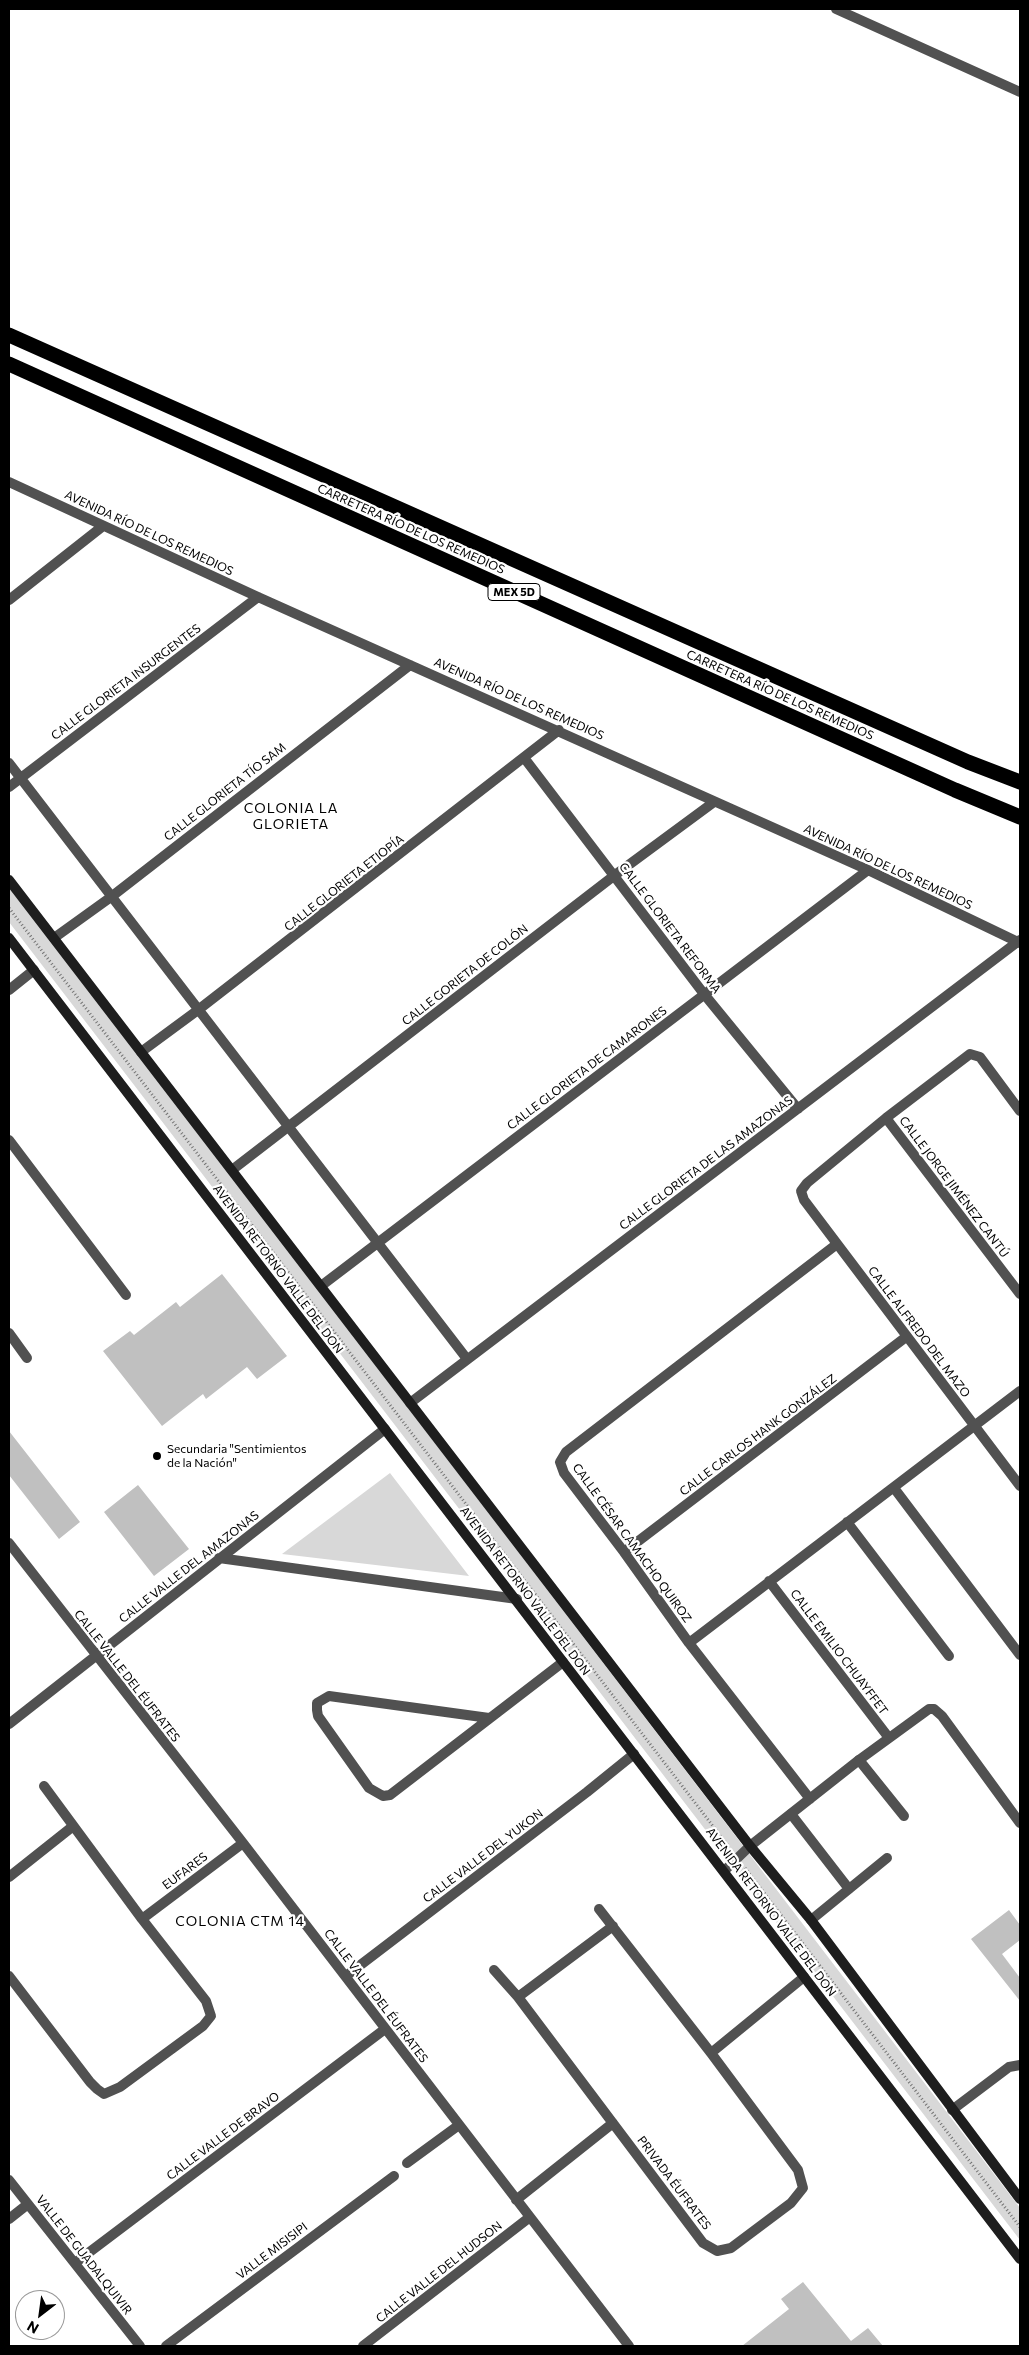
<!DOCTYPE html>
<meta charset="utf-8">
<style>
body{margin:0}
#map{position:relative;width:1029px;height:2355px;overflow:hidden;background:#fff;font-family:Commissioner,sans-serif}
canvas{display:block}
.frame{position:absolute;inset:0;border:10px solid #000;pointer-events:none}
.north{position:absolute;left:15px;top:2290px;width:50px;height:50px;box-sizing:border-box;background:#fff;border:1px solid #999;border-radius:50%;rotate:210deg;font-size:14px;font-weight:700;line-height:20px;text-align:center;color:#000}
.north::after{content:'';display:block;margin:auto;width:18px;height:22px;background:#000;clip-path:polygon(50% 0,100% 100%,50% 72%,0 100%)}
</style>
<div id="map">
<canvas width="1029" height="2355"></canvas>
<div class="frame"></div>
<div class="north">N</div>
</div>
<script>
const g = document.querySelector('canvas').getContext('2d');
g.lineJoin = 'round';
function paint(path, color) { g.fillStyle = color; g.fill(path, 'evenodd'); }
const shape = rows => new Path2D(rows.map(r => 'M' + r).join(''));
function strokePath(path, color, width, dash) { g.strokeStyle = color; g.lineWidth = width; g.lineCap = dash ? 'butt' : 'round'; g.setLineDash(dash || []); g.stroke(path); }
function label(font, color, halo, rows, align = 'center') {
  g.font = font + ' Commissioner,sans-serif'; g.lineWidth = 4.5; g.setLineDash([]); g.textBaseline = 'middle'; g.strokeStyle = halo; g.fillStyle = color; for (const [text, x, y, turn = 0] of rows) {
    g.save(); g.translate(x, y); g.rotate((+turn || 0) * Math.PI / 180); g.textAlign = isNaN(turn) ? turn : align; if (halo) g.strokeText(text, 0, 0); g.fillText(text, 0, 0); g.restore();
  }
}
const green = shape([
 [9,886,1020,2208,1020,2240,9,922],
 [390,1473,469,1576,282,1554]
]);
const building = shape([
 [222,1274,287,1356,257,1379,247,1367,206,1399,203,1394,162,1426,103,1351,130,1331,134,1335,176,1302,180,1307],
 [9,1431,80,1522,59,1539,9,1475],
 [138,1485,189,1549,154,1576,104,1512],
 [1009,1910,1020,1925,1020,1940,1002,1954,1020,1978,1020,2001,971,1939],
 [803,2282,851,2341,868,2328,883,2346,742,2346,789,2309,781,2299]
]);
const path = shape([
 [9,908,729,1847],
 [745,1868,1020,2227]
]);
const lane = shape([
 [859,1760,904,1816],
 [791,1814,849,1889],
 [811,1920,887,1858],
 [952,2110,1009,2067,1020,2065]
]);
const street = shape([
 [836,9,1020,92],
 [9,482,258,597,868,870,1020,943],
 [9,600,103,526],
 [525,759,704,994,798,1109],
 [9,763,467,1359],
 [9,787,258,597],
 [54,938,111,897,410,665],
 [9,990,34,970],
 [141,1052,198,1010,559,730],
 [1020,1111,980,1057,970,1054,886,1118,807,1183,801,1191,804,1200,1020,1486],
 [886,1118,1020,1294],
 [9,1140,126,1295],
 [232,1170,615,875,714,802],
 [321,1286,868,870],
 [9,1333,27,1358],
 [410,1403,1020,940],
 [894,1488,1020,1655],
 [847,1522,949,1656],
 [9,1543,243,1843,629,2346],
 [624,1552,906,1337],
 [219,1558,517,1599],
 [769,1581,889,1738],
 [689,1643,1020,1391],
 [489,1718,329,1696,317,1703,317,1710,318,1716,369,1788,383,1796,390,1795,563,1662],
 [9,1724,385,1429],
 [810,1799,689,1643,624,1552,564,1473,560,1462,566,1452,837,1244],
 [724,1871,750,1846,859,1760,929,1709,934,1709,942,1716,1020,1823],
 [9,1877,72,1827],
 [142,1919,243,1843],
 [494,1970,518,1997,703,2243,717,2251,731,2248,791,2203,803,2188,798,2170,711,2053,599,1909],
 [9,1976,90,2082,97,2089,104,2094,120,2087,203,2026,211,2016,206,2001,142,1919,44,1786],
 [346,1976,587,1792,634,1754],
 [518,1997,613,1926],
 [711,2053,804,1977],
 [407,2163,459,2125],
 [9,2180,140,2346],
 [516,2200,613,2123],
 [9,2219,28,2204],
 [75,2263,385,2029],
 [166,2346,394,2176],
 [363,2346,530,2217]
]);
const secondary = shape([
 [9,880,750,1846,811,1920,1020,2199],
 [9,938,1020,2259]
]);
const highway = shape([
 [9,335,968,762,1020,782],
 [9,364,955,790,1020,817]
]);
const markers = [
 [157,1456,5,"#000"]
];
const shields = [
 [514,592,52]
];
const shieldNames = [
 ["MEX 5D",514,592]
];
const streetNames = [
 ["CARRETERA RÍO DE LOS REMEDIOS",411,529,24],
 ["AVENIDA RÍO DE LOS REMEDIOS",149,533,25],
 ["CALLE GLORIETA INSURGENTES",126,682,-37],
 ["CARRETERA RÍO DE LOS REMEDIOS",780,695,24],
 ["AVENIDA RÍO DE LOS REMEDIOS",519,699,24],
 ["CALLE GLORIETA TÍO SAM",225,792,-38],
 ["AVENIDA RÍO DE LOS REMEDIOS",888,867,25],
 ["CALLE GLORIETA ETIOPÍA",344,883,-38],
 ["CALLE GLORIETA REFORMA",670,928,53],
 ["CALLE GORIETA DE COLÓN",465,975,-38],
 ["CALLE GLORIETA DE CAMARONES",587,1068,-37],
 ["CALLE GLORIETA DE LAS AMAZONAS",706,1163,-37],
 ["CALLE JORGE JIMÉNEZ CANTÚ",954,1187,53],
 ["AVENIDA RETORNO VALLE DEL DON",278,1269,53],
 ["CALLE ALFREDO DEL MAZO",919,1332,53],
 ["CALLE CARLOS HANK GONZÁLEZ",758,1435,-37],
 ["CALLE CÉSAR CAMACHO QUIROZ",632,1543,54],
 ["CALLE VALLE DEL AMAZONAS",189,1567,-38],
 ["AVENIDA RETORNO VALLE DEL DON",525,1591,53],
 ["CALLE EMILIO CHUAYFFET",839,1652,53],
 ["CALLE VALLE DEL ÉUFRATES",127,1676,52],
 ["CALLE VALLE DEL YUKON",483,1856,-37],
 ["EUFARES",185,1871,-37],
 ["AVENIDA RETORNO VALLE DEL DON",771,1912,53],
 ["CALLE VALLE DEL ÉUFRATES",376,1996,53],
 ["CALLE VALLE DE BRAVO",223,2136,-37],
 ["PRIVADA ÉUFRATES",674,2183,53],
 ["VALLE MISISIPI",272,2251,-37],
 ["VALLE DE GUADALQUIVIR",84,2255,52],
 ["CALLE VALLE DEL HUDSON",439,2272,-38]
];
const poiNames = [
 ["Secundaria \"Sentimientos",167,1449],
 ["de la Nación\"",167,1463]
];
const neighbourhoodNames = [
 ["COLONIA LA",291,808],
 ["GLORIETA",291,824],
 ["COLONIA CTM 14",240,1921]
];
paint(green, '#d8d8d8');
paint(building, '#c0c0c0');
strokePath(path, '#737373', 3, [1, 2.5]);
strokePath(lane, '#515151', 10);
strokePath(street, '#515151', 10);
strokePath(secondary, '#1e1e1e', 10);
strokePath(highway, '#000', 15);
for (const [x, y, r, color] of markers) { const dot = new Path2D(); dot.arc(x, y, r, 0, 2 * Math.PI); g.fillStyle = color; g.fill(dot); strokePath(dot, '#fff', 2); }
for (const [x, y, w] of shields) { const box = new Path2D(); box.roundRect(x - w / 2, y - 8.5, w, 17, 4); g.fillStyle = '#fff'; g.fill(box); strokePath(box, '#000', 1); }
label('bold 11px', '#000', null, shieldNames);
label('12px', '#000', '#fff', streetNames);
label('12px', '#000', '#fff', poiNames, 'left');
g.letterSpacing = '1px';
label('14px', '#000', '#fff', neighbourhoodNames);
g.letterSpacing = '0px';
</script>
